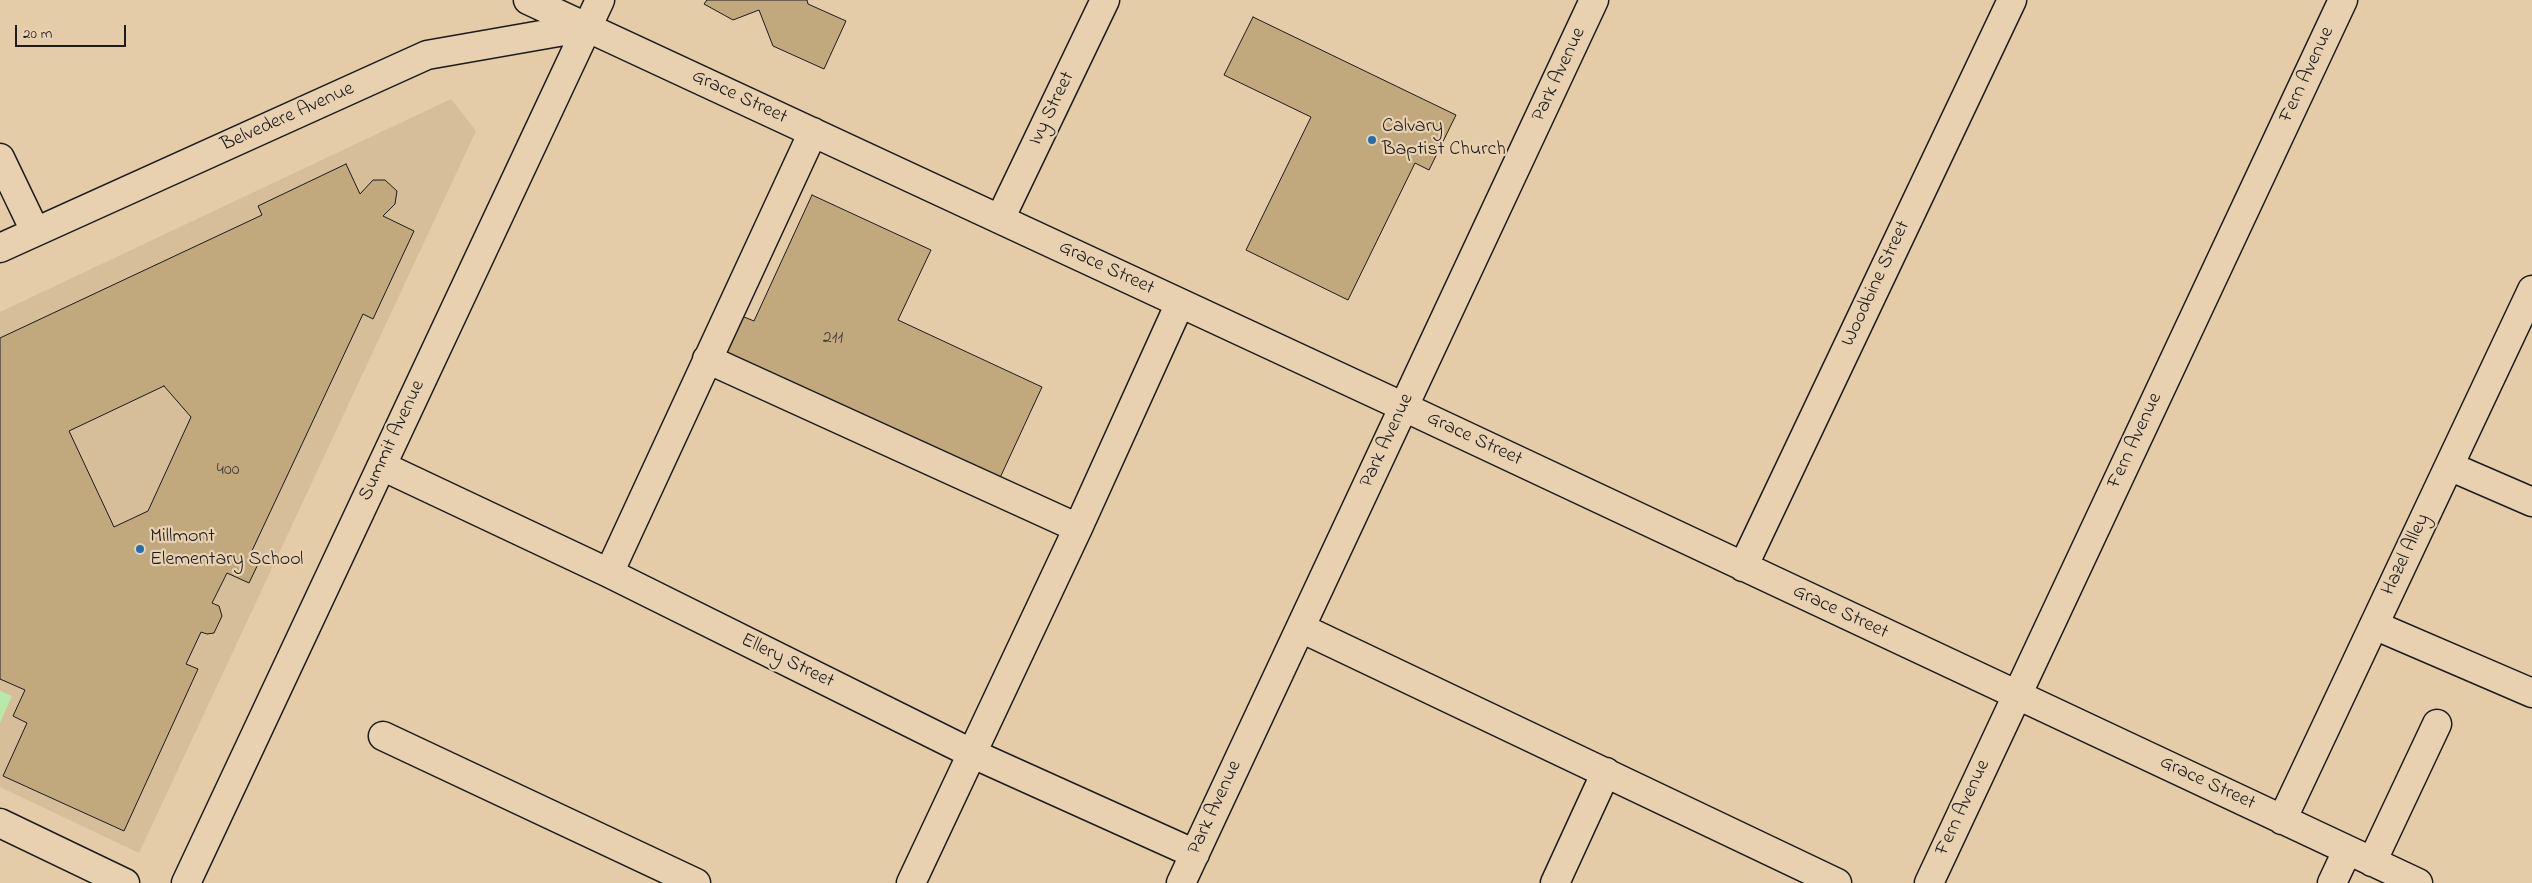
<!DOCTYPE html>
<style>
body{margin:0}
#map{position:relative;width:2532px;height:883px;overflow:hidden;background:#e4cca9;font-family:"Indie Flower",sans-serif}
canvas{display:block}
.scale{position:absolute;left:15px;top:25px;width:111px;height:22px;box-sizing:border-box;border:2px solid #1c1c1c;border-top:0;padding-left:6px;font-size:15px;line-height:18px;white-space:nowrap;color:#1c1c1c;-webkit-text-stroke:4px #e8d1b1;paint-order:stroke}
</style>
<div id="map">
<canvas width="2532" height="883"></canvas>
<div class="scale">20 m</div>
</div>
<script>
const g = document.querySelector('canvas').getContext('2d');
g.lineJoin = 'round';
function paint(path, color) { g.fillStyle = color; g.fill(path, 'evenodd'); }
const shape = rows => new Path2D(rows.map(r => 'M' + r).join(''));
function strokePath(path, color, width, dash) { g.strokeStyle = color; g.lineWidth = width; g.lineCap = dash ? 'butt' : 'round'; g.setLineDash(dash || []); g.stroke(path); }
function label(font, color, halo, rows, align = 'center') {
  g.font = font + ' "Indie Flower",sans-serif'; g.lineWidth = 4.5; g.setLineDash([]); g.textBaseline = 'middle'; g.strokeStyle = halo; g.fillStyle = color; for (const [text, x, y, turn = 0] of rows) {
    g.save(); g.translate(x, y); g.rotate((+turn || 0) * Math.PI / 180); g.textAlign = isNaN(turn) ? turn : align; if (halo) g.strokeText(text, 0, 0); g.fillText(text, 0, 0); g.restore();
  }
}
const built = shape([
 [451,99,476,131,139,853,0,787,0,312]
]);
const green = shape([
 [0,691,12,696,0,723]
]);
const building = shape([
 [707,0,807,0,808,4,846,21,824,69,773,46,759,10,733,20,704,4,707,0],
 [1253,17,1456,115,1429,170,1415,163,1348,300,1246,250,1311,117,1224,75,1253,17],
 [346,164,360,194,373,180,385,180,397,191,395,204,383,216,414,231,373,319,363,314,250,555,260,560,249,583,227,573,212,603,219,606,222,616,214,633,207,634,201,632,186,664,198,669,124,831,3,776,27,723,13,716,25,690,0,679,0,338,262,215,258,206,346,164],
 [164,386,191,417,148,511,114,527,69,431,164,386],
 [812,195,931,250,898,320,1042,387,999,480,720,356,739,315,754,321,812,195]
]);
const minor = shape([
 [528,0,1404,407,2418,883],
 [0,158,35,231],
 [1000,219,1105,0],
 [0,248,427,55,587,27],
 [707,359,1078,528],
 [382,466,609,573,971,753,1195,854],
 [2449,466,2532,502],
 [1743,567,2012,0],
 [609,573,813,132],
 [2374,625,2532,693],
 [1301,628,1837,883],
 [383,736,696,883],
 [2282,820,2532,290],
 [0,823,125,883],
 [2372,862,2437,724],
 [186,883,600,0],
 [911,883,1078,528,1180,303],
 [1181,883,1594,0],
 [1555,883,1606,772],
 [1929,883,2343,0],
 [2332,883,2347,851]
]);
const markers = [
 [1372,140,5,"#1f6fb2"],
 [140,549,5,"#1f6fb2"]
];
const numberNames = [
 ["211",833,339],
 ["400",228,471]
];
const streetNames = [
 ["Park Avenue",1560,75,-65],
 ["Fern Avenue",2308,75,-65],
 ["Grace Street",739,98,25],
 ["Ivy Street",1053,109,-64],
 ["Belvedere Avenue",288,118,-24],
 ["Grace Street",1106,269,25],
 ["Woodbine Street",1877,284,-65],
 ["Grace Street",1474,440,25],
 ["Summit Avenue",393,441,-65],
 ["Park Avenue",1388,441,-65],
 ["Fern Avenue",2136,441,-65],
 ["Hazel Alley",2407,555,-65],
 ["Grace Street",1840,613,25],
 ["Ellery Street",787,662,26],
 ["Grace Street",2207,784,25],
 ["Park Avenue",1216,808,-65],
 ["Fern Avenue",1964,808,-65]
];
const poiNames = [
 ["Calvary",1382,128],
 ["Baptist Church",1382,151],
 ["Millmont",150,538],
 ["Elementary School",150,561]
];
paint(built, '#d6be99');
paint(green, '#b8e9a8');
paint(building, '#c1a87d');
strokePath(building, '#1c1c1c', 1);
strokePath(minor, '#1c1c1c', 31);
strokePath(minor, '#e8d1b1', 28);
for (const [x, y, r, color] of markers) { const dot = new Path2D(); dot.arc(x, y, r, 0, 2 * Math.PI); g.fillStyle = color; g.fill(dot); strokePath(dot, '#e8d1b1', 2); }
label('18px', '#453f34', null, numberNames);
label('20px', '#1c1c1c', '#e8d1b1', streetNames);
label('20px', '#1c1c1c', '#e8d1b1', poiNames, 'left');
</script>
